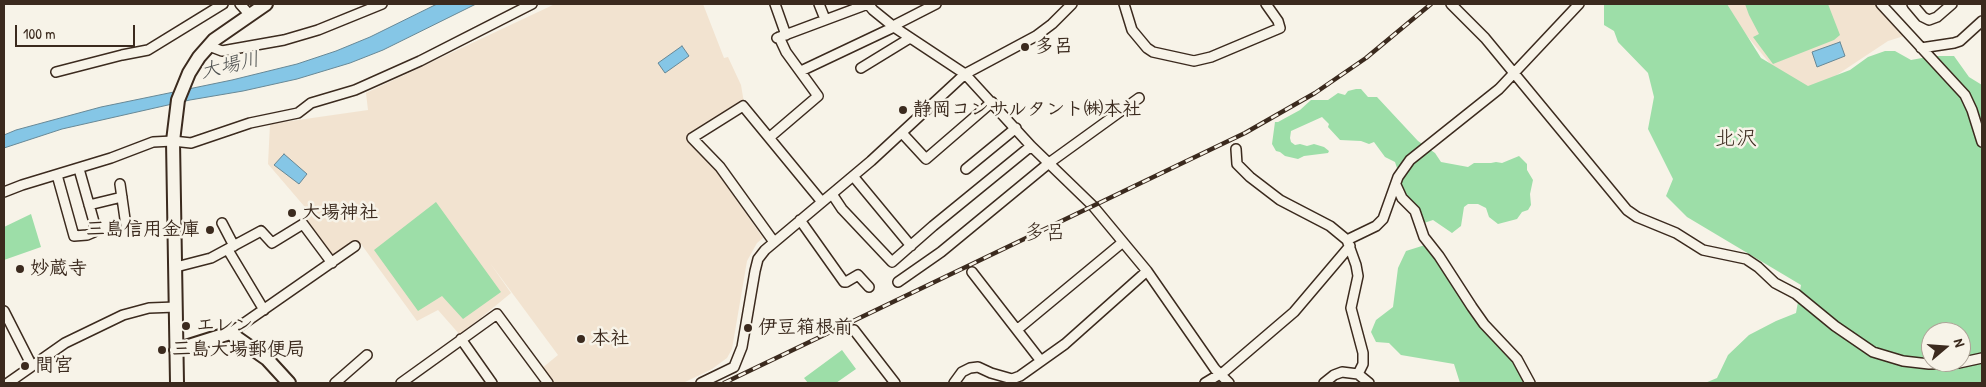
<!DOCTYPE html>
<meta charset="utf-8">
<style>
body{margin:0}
#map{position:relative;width:1986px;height:387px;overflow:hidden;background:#f7f3e8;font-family:"Patrick Hand",sans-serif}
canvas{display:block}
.frame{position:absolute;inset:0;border:5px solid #3b2a1e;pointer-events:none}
.north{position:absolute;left:1921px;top:322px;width:50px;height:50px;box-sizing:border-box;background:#f7f3e8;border:1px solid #aca397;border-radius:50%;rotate:72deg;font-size:14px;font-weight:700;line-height:20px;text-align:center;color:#3b2a1e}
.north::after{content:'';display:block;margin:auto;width:18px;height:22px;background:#3b2a1e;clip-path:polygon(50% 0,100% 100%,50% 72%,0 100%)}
.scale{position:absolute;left:15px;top:25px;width:120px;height:22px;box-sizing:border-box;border:2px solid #3b2a1e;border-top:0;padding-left:6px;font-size:15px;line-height:18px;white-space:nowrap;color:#3b2a1e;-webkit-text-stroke:4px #f7f3e8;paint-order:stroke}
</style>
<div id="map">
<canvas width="1986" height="387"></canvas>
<div class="frame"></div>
<div class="north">N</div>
<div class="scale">100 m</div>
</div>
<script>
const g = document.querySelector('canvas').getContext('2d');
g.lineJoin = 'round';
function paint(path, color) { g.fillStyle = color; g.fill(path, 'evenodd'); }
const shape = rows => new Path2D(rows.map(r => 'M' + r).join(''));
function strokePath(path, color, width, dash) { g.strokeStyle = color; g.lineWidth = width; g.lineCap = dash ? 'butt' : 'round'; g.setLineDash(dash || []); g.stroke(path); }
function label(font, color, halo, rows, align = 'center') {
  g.font = font + ' "Patrick Hand","Klee One",sans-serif'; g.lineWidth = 5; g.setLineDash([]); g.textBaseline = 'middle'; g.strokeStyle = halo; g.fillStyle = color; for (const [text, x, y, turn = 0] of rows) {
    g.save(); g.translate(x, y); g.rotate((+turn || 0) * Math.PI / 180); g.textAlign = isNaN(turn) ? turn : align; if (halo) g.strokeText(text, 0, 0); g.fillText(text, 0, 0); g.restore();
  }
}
const built = shape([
 [555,4,703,4,724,58,728,57,741,85,744,103,686,138,714,168,763,238,757,243,747,261,732,349,727,358,712,369,683,383,552,383,541,369,558,355,490,263,511,293,460,335,438,310,417,321,361,244,333,260,303,224,310,213,268,164,270,124,368,110,366,93],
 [1727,4,1878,4,1904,36,1888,41,1790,106,1776,71,1743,31]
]);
const green = shape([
 [1604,4,1727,4,1761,58,1808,86,1850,70,1868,57,1885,51,1895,51,1911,60,1933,56,1954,56,1969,77,1982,85,1982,383,1705,383,1717,378,1728,355,1749,335,1776,321,1796,313,1801,285,1687,217,1666,196,1673,179,1648,129,1654,97,1648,73,1618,42,1614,31,1604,25],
 [1931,332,1961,332,1961,362,1931,362],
 [1745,4,1828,4,1840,35,1834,40,1773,64,1753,37,1759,34,1749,15],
 [1356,89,1361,89,1368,97,1377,97,1418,141,1435,153,1441,162,1468,167,1474,163,1491,163,1496,162,1502,163,1519,156,1527,164,1527,170,1533,180,1530,194,1531,205,1528,210,1522,212,1517,219,1498,224,1489,217,1486,208,1478,204,1468,204,1464,207,1461,226,1452,233,1433,220,1421,224,1398,186,1400,177,1395,162,1385,157,1374,142,1369,144,1361,141,1340,140,1328,127,1329,124,1322,117,1291,131,1290,138,1291,142,1295,145,1300,144,1307,146,1314,144,1324,147,1329,151,1328,153,1304,156,1298,159,1285,156,1280,152,1276,151,1272,144,1275,122,1278,122,1300,110,1311,100,1328,100,1338,93,1345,95,1348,91],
 [436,202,501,292,463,319,442,296,418,311,374,250],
 [31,214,41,247,4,260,4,227],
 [1425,245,1479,323,1514,361,1528,383,1460,383,1454,364,1401,355,1389,343,1376,342,1371,332,1376,320,1393,307,1398,268,1406,251],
 [842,350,856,369,836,383,808,383,804,378]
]);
const water = shape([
 [437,4,476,4,383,50,350,63,297,79,243,91,190,100,62,129,4,148,4,135,16,130,101,107,232,80,297,64,336,51,370,37,437,4],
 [1840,42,1845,56,1817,67,1812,52,1840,42],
 [682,46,689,56,665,73,658,63,682,46],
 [284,154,307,174,299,184,274,165,284,154]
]);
const street = shape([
 [240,4,249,14],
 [775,4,786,35],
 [819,4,825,19],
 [868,4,873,10,894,27,965,74,1031,146,1093,206,1147,271,1215,369,1229,383],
 [1124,4,1132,30,1147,48,1153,52,1194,61,1211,57,1280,28,1278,21,1266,4],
 [1451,4,1485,38,1627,210,1637,217,1676,233,1703,250,1746,259,1758,267,1775,283,1796,294,1835,326,1873,352,1903,361,1929,364,1959,363,1982,358],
 [1881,4,1965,95,1972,110,1982,142],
 [1912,4,1923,17,1929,20,1937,17,1952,4],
 [893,26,936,4],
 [777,38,868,4],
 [209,46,222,51,284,40,318,30,382,4],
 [1921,48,1954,43,1960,41,1982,21],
 [861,68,910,38],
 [801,71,894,27],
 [56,72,122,55,148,50,223,4],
 [902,133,926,159,992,102],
 [770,137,818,96,786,52,779,37],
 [1236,149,1237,164,1250,177,1280,200,1330,226,1347,240,1356,265,1358,276,1351,308,1363,353,1363,364,1358,374],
 [966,169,1016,128],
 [57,175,74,236,87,235,94,232,94,222,79,169],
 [853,176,911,246],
 [120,184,126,226],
 [1396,185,1402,198,1415,211,1424,237,1439,256,1472,307,1484,324,1517,359,1530,383],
 [4,192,22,185,111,158,153,142,173,141,191,143,250,123,298,113,311,103,355,90,420,61,532,4],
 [832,194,842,209,892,262,933,226,1031,146],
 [89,205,122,197],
 [800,220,844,282,846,282,858,275,869,287],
 [222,223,234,246],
 [1347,240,1376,226,1383,219,1398,177,1410,160,1499,89,1579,4],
 [774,242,720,167,692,138,743,106,822,202],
 [228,250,264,310],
 [176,267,211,258,261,231,272,243,303,224,332,263],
 [972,272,1041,361],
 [898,282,941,252,1049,163,1139,98],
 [4,311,32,366],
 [1018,329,1123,242],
 [854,330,895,383],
 [230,333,355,246],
 [461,339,492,383],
 [8,383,65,343,123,315,149,308,176,307],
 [335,383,367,355],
 [401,383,497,314,548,383],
 [701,383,734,367,742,347,755,271,758,259,765,250,871,161,965,74,1036,36,1052,24,1072,4],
 [954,383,962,372,970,368,978,367,991,373,1012,379,1020,376,1065,344,1147,271],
 [1205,383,1225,371,1294,312,1350,246],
 [1324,383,1334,375,1342,372,1358,374,1369,383]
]);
const secondary = shape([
 [176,350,230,333,267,359,289,383],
 [177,383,173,141,178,100,189,73,199,57,214,40,266,4]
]);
const rail = shape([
 [724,383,1245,133,1315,93,1366,58,1431,4]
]);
const markers = [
 [1025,47,5,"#3b2a1e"],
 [903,110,5,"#3b2a1e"],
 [292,213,5,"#3b2a1e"],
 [210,230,5,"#3b2a1e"],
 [20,269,5,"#3b2a1e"],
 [186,326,5,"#3b2a1e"],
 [748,328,5,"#3b2a1e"],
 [581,339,5,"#3b2a1e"],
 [162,350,5,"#3b2a1e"],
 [25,366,5,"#3b2a1e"]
];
const poiNames = [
 ["多呂",1035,47],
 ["静岡コンサルタント㈱本社",913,110],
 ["大場神社",302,213],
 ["三島信用金庫",200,230,"right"],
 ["妙蔵寺",30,269],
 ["エレン",196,326],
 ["伊豆箱根前",758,328],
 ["本社",591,339],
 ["三島大場郵便局",172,350],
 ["間宮",35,366]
];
const waterNames = [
 ["大場川",230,66,-13]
];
const quarterNames = [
 ["北沢",1736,139],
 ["多呂",1045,233]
];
paint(built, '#f2e3d0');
paint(green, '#9ddea8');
paint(water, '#85c6e6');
strokePath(water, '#678896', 1);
strokePath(street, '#3b2a1e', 12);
strokePath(secondary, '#3b2a1e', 16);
strokePath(street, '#f7f3e8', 9);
strokePath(secondary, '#f7f3e8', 12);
strokePath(rail, '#3b2a1e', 4.5);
strokePath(rail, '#f7f3e8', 2.5, [8]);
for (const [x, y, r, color] of markers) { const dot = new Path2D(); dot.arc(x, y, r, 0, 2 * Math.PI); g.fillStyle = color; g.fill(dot); strokePath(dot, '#f7f3e8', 2); }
label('bold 19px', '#3b2a1e', '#f7f3e8', poiNames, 'left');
label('italic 20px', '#4e5150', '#f7f3e8', waterNames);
label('21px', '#3b2a1e', '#f7f3e8', quarterNames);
</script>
